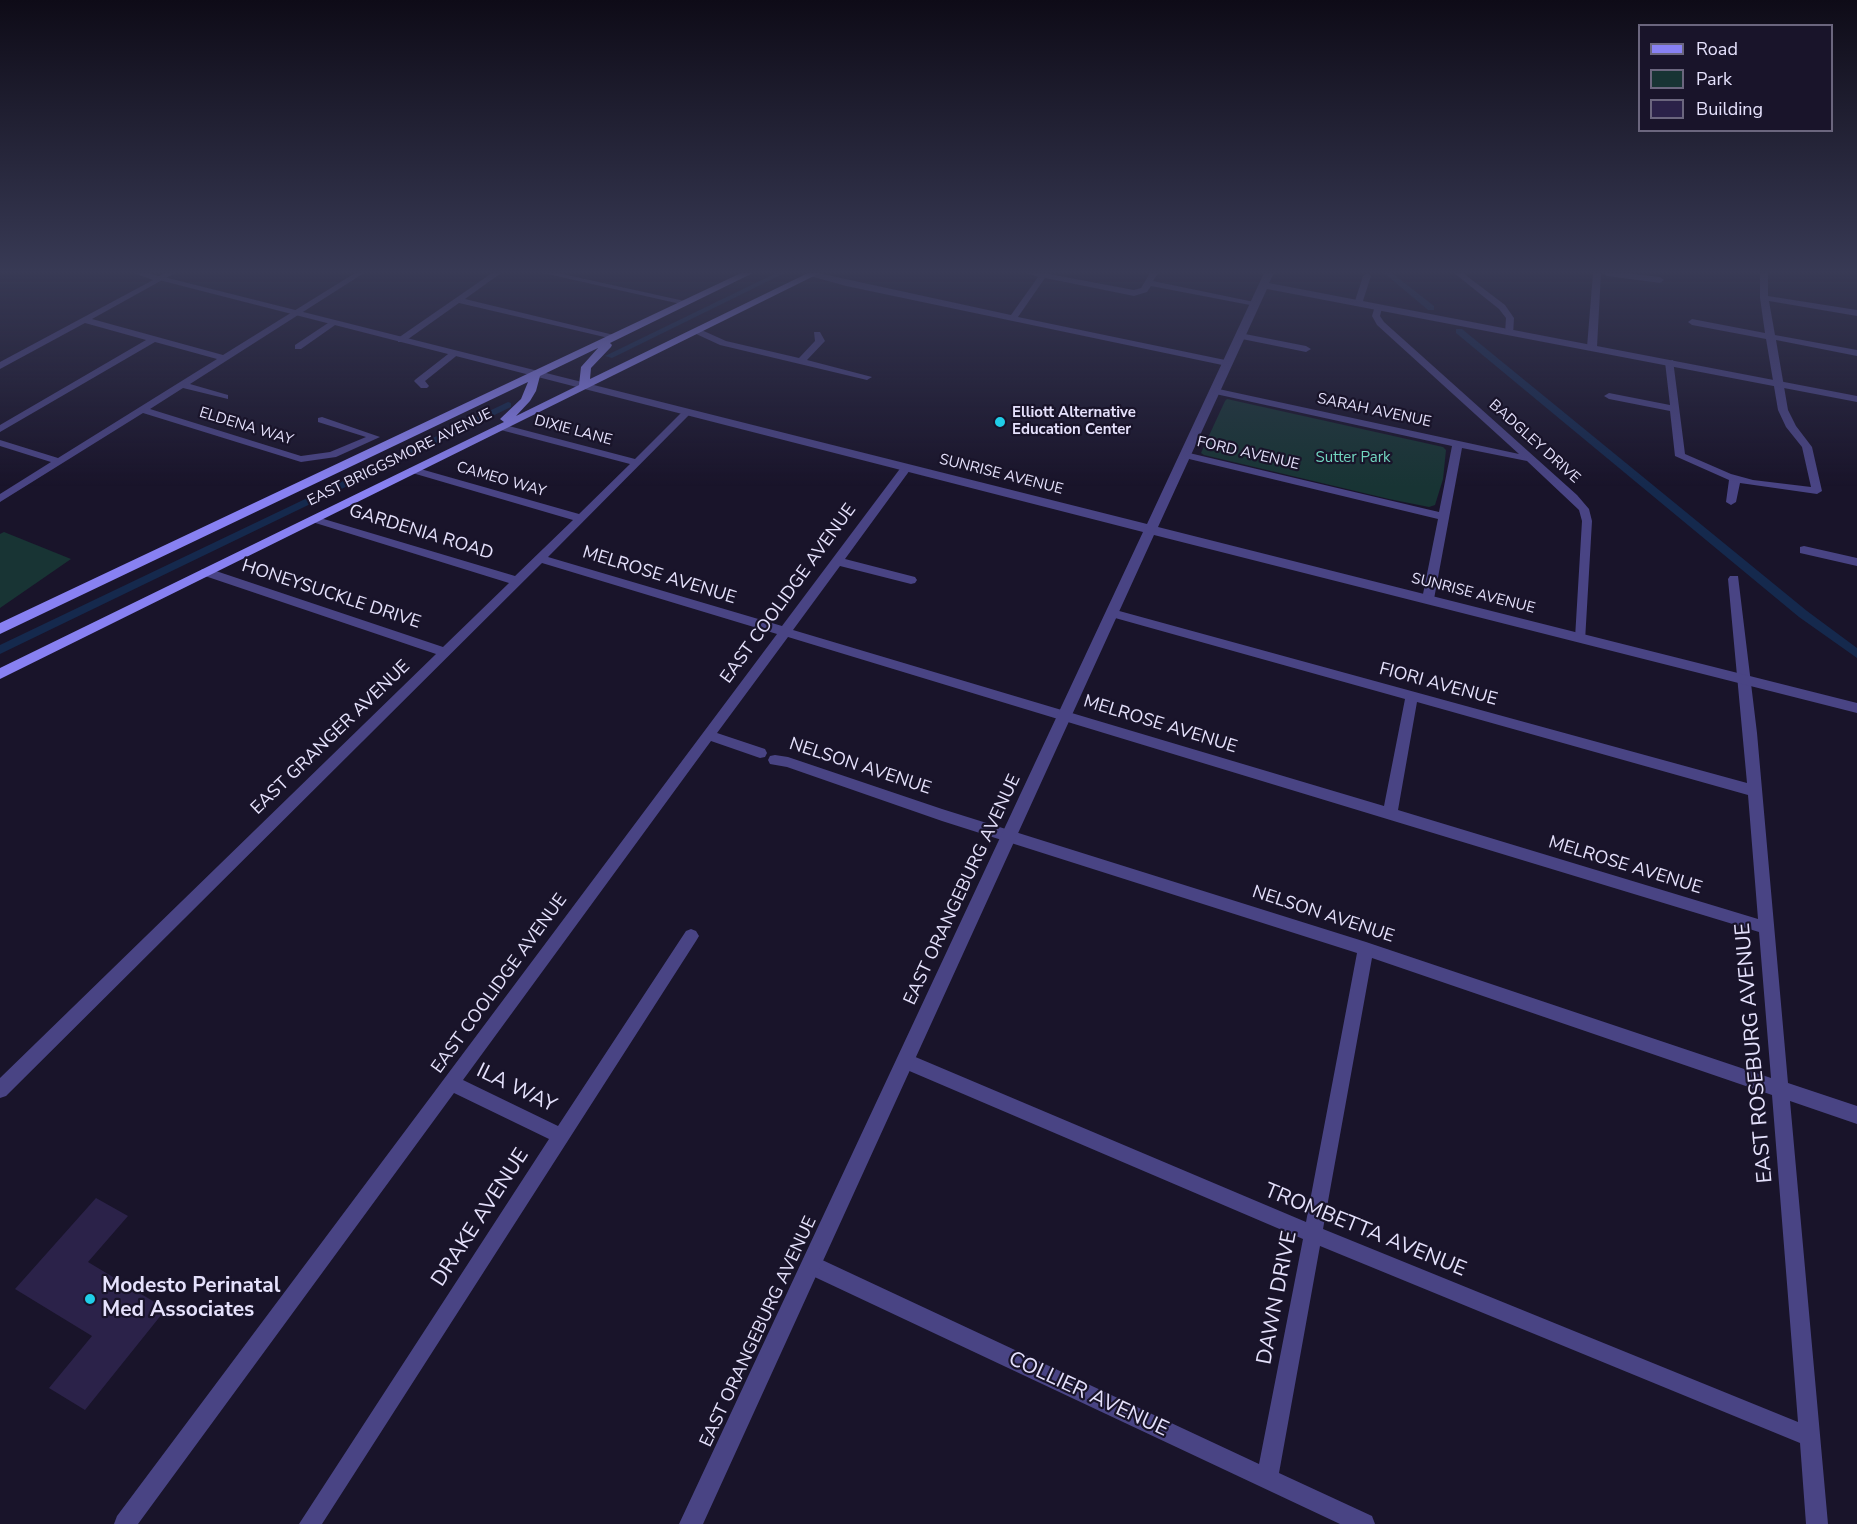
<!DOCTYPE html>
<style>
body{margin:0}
#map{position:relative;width:1857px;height:1524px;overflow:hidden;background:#19142a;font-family:"Nunito Sans",sans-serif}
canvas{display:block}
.legend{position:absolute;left:1638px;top:24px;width:195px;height:108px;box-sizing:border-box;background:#19142a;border:2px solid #6b667e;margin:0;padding:8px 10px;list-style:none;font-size:18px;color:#e5e1fc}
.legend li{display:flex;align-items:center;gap:12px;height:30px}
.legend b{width:30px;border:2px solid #6b667e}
</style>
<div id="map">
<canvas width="1857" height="1524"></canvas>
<ul class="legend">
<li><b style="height:8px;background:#8881f2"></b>Road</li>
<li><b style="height:16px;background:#183434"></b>Park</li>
<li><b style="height:16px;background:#2b2249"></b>Building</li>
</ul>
</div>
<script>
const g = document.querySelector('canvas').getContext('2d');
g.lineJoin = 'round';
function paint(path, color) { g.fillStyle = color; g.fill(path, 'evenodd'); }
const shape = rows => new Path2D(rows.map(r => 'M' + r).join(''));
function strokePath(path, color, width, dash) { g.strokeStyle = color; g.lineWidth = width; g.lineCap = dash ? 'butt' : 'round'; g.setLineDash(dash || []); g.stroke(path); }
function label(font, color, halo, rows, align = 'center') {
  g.font = font + ' "Nunito Sans",sans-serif'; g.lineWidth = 4.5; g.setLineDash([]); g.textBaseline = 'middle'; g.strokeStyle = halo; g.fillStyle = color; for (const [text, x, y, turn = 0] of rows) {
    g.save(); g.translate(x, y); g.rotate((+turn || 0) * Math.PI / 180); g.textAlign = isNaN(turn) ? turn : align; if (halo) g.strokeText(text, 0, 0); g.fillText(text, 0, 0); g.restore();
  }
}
const green = shape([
 [1227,399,1443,447,1446,450,1443,479,1435,505,1429,507,1389,499,1204,455,1201,453,1225,401],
 [4,532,71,559,0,608,0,534]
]);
const canal = shape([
 [776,273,785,273,612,358,605,356,776,273],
 [1384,273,1392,273,1434,306,1434,310,1428,310,1384,273],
 [1456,329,1462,329,1807,611,1857,648,1857,658,1799,617,1456,333,1456,329],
 [508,402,511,403,511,407,0,654,0,645,508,402]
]);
const building = shape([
 [96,1198,128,1216,88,1262,166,1309,85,1410,49,1388,92,1336,15,1289]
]);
const minor = shape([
 [134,273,147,273,159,276,165,273,175,273,92,319,223,355,355,273,364,273,190,384,228,395,228,399,183,388,150,409,301,456,330,452,366,437,318,422,318,418,322,417,380,437,336,457,301,462,143,413,0,502,0,494,51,462,0,446,0,440,58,458,217,359,155,342,0,432,0,425,146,340,85,323,0,369,0,362,153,280,134,273],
 [492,273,501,273,465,299,618,336,613,339,459,303,404,342,398,342,398,338,492,273],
 [543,273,558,273,689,302,685,305,543,273],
 [810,273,818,273,1011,315,1038,277,1027,273,1044,273,1134,290,1141,288,1150,273,1158,273,1153,281,1259,303,1255,306,1151,286,1147,292,1134,296,1045,278,1018,317,1230,361,1232,363,1227,366,846,286,810,276,810,273],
 [1367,273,1371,276,1362,304,1355,306,1354,304,1363,276,1367,273],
 [1454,273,1463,273,1505,305,1514,318,1513,335,1505,333,1506,318,1499,309,1454,273],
 [1593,273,1601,273,1597,347,1592,350,1587,347,1593,273],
 [1603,273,1625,273,1660,277,1664,280,1660,283,1607,276,1603,273],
 [1760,273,1768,273,1768,296,1857,310,1857,316,1769,301,1775,335,1857,350,1857,356,1776,340,1788,410,1796,426,1812,447,1822,491,1817,494,1740,483,1736,502,1731,505,1726,502,1729,480,1675,456,1670,411,1609,399,1604,396,1609,393,1670,405,1665,362,1673,360,1685,454,1731,474,1753,480,1811,487,1802,447,1786,427,1778,410,1766,339,1692,325,1688,322,1692,319,1765,333,1760,298,1760,273],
 [1375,306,1382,308,1380,316,1384,322,1577,495,1589,509,1592,521,1585,641,1577,641,1575,638,1582,521,1579,510,1527,461,1462,448,1434,599,1428,603,1422,599,1438,519,1185,458,1180,455,1185,452,1439,512,1452,446,1211,393,1211,389,1214,388,1519,454,1377,325,1372,316,1375,306],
 [331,321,338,323,301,349,295,349,295,345,331,321],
 [697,328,726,341,799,358,815,341,814,332,820,332,825,341,807,360,872,377,867,380,720,345,694,333,694,329,697,328],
 [1240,333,1306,346,1311,349,1306,352,1237,338,1237,334,1240,333],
 [452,351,460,353,425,381,429,386,427,388,421,388,414,381,416,379,452,351],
 [687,409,690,410,690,414,548,557,782,626,902,466,910,466,910,470,845,559,915,577,917,580,915,583,911,584,840,566,793,630,1384,806,1405,699,1108,616,1106,613,1108,610,1112,609,1747,783,1728,579,1730,576,1738,576,1757,733,1788,1083,1857,1106,1857,1124,1790,1101,1828,1524,1806,1524,1800,1443,1320,1246,1279,1473,1372,1516,1375,1524,1340,1524,804,1272,802,1265,804,1258,811,1256,818,1258,1259,1464,1303,1239,900,1067,898,1061,900,1055,906,1053,1306,1222,1357,953,942,821,787,767,770,764,768,760,770,756,775,755,788,757,942,809,1366,942,1771,1078,1759,932,788,637,717,733,765,749,767,753,765,757,760,758,711,741,463,1080,558,1126,686,931,691,929,696,931,699,936,696,941,322,1524,299,1524,549,1139,454,1093,138,1524,114,1524,117,1516,777,634,542,563,6,1096,0,1098,0,1078,436,654,202,575,200,572,202,569,210,569,443,647,509,583,309,521,309,517,317,517,515,576,573,520,409,472,409,468,417,468,579,514,630,464,497,429,497,425,505,425,635,459,684,410,687,409],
 [1417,702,1748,795,1758,919,1398,810,1417,702],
 [1372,958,1772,1095,1798,1422,1323,1229,1372,958],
 [1804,546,1857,558,1857,566,1800,553,1800,547,1804,546]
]);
const tertiary = shape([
 [1264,273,1274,273,1269,283,1857,396,1857,402,1267,289,1158,527,1857,703,1857,713,1154,535,703,1524,679,1524,1143,532,155,279,160,276,1147,524,1264,273]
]);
const secondary = shape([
 [741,273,753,273,610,343,612,345,611,347,591,368,590,379,808,273,820,273,0,679,0,668,504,422,500,419,521,399,528,382,0,634,0,623,741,273],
 [598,348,581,367,579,385,516,416,530,401,536,391,540,376,598,348]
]);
const markers = [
 [1000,422,6,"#20cee8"],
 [90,1299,6,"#20cee8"]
];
const farStreetnames = [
 ["SARAH AVENUE",1374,411,12],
 ["ELDENA WAY",246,427,17],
 ["DIXIE LANE",573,431,15],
 ["BADGLEY DRIVE",1534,442,42],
 ["FORD AVENUE",1248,454,13],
 ["EAST BRIGGSMORE AVENUE",400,458,-26],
 ["SUNRISE AVENUE",1001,475,14],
 ["CAMEO WAY",501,480,16],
 ["SUNRISE AVENUE",1473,594,14]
];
const farPoinames = [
 ["Elliott Alternative",1012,413],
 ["Education Center",1012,430]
];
const farParknames = [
 ["Sutter Park",1353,458]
];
const streetNames = [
 ["GARDENIA ROAD",421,533,17],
 ["MELROSE AVENUE",659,576,17],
 ["EAST COOLIDGE AVENUE",789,594,-54],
 ["HONEYSUCKLE DRIVE",331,595,18],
 ["FIORI AVENUE",1438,685,15],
 ["MELROSE AVENUE",1160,725,17],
 ["EAST GRANGER AVENUE",331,738,-44],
 ["NELSON AVENUE",860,767,18],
 ["MELROSE AVENUE",1625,866,17],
 ["EAST ORANGEBURG AVENUE",963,890,-65],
 ["NELSON AVENUE",1323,915,18],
 ["EAST COOLIDGE AVENUE",500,984,-54],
 ["EAST ORANGEBURG AVENUE",759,1332,-65]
];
const nearStreetnames = [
 ["EAST ROSEBURG AVENUE",1755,1053,-95],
 ["ILA WAY",516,1089,26],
 ["DRAKE AVENUE",481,1218,-57],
 ["TROMBETTA AVENUE",1365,1231,22],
 ["DAWN DRIVE",1278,1298,-79],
 ["COLLIER AVENUE",1088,1395,25]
];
const nearPoinames = [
 ["Modesto Perinatal",102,1287],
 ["Med Associates",102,1311]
];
paint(green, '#183434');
paint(canal, '#15294d');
paint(building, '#2b2249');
paint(minor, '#494484');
paint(tertiary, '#494484');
paint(secondary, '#8881f2');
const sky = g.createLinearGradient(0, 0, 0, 486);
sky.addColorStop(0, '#0e0b17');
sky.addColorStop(0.56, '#383a55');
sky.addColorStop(1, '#383a5500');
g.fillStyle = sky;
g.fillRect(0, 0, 1857, 486);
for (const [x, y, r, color] of markers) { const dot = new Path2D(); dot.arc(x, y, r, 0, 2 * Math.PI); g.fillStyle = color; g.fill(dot); strokePath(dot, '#19142a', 2); }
label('15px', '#e5e1fc', '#19142a', farStreetnames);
label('bold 15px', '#e5e1fc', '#19142a', farPoinames, 'left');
label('15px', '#72d6c0', '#19142a', farParknames);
label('18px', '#e5e1fc', '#19142a', streetNames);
label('21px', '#e5e1fc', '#19142a', nearStreetnames);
label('bold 21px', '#e5e1fc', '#19142a', nearPoinames, 'left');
</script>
